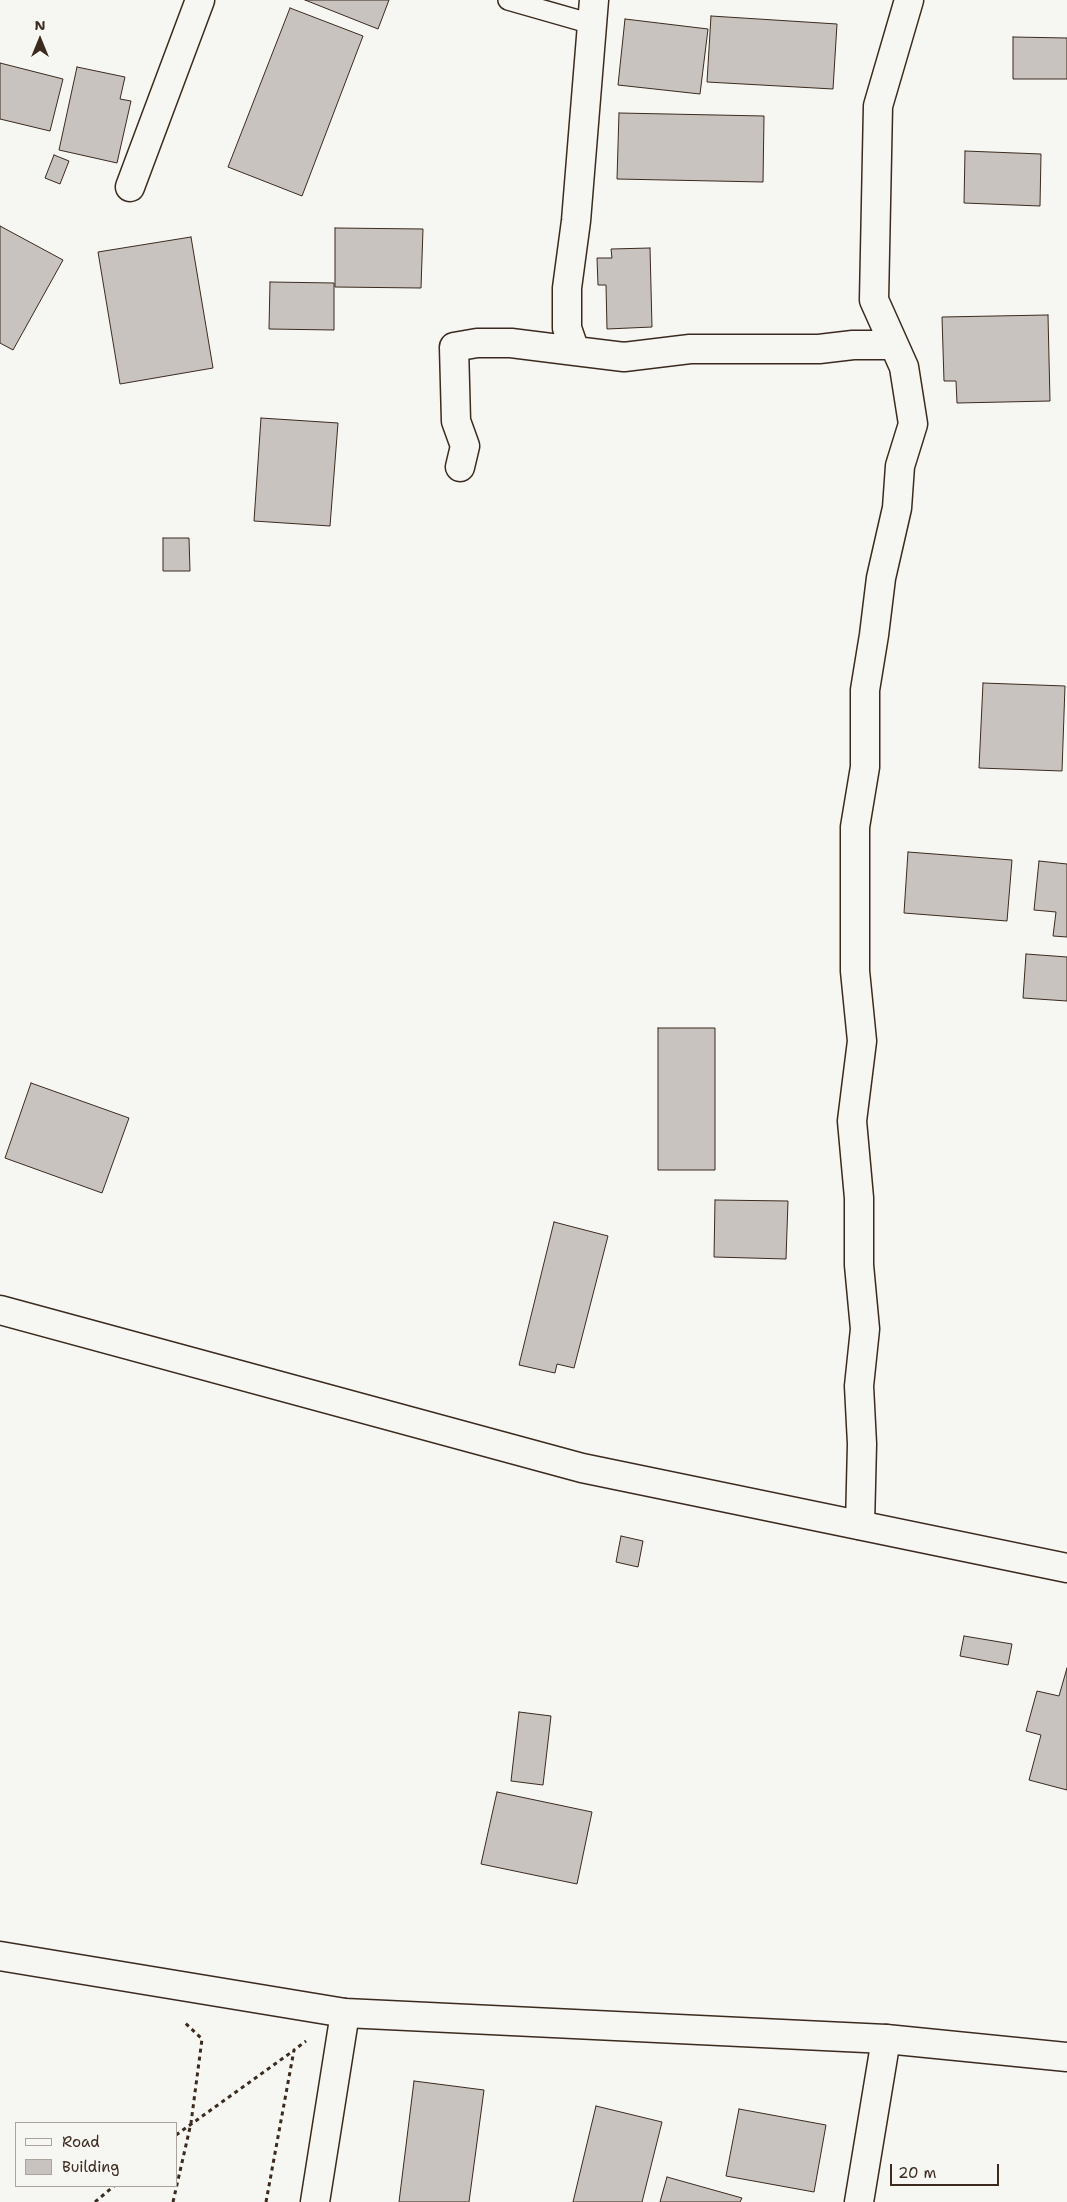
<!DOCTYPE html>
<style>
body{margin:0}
#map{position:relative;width:1067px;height:2202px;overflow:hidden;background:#f6f6f2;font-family:"Shantell Sans",sans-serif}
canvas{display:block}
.legend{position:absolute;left:15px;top:2122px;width:162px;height:65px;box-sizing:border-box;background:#f6f6f2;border:1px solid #aba49d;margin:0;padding:6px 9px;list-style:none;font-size:15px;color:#3b2a1e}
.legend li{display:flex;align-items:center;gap:10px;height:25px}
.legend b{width:25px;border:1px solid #aba49d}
.north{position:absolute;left:15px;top:15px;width:50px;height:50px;-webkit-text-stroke:4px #f6f6f2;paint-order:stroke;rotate:0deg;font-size:14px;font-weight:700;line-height:20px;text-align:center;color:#3b2a1e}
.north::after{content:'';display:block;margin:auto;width:18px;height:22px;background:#3b2a1e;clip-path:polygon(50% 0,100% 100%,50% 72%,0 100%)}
.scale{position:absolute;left:890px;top:2164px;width:109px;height:22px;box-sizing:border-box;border:2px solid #3b2a1e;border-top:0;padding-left:6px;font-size:15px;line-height:18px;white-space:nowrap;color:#3b2a1e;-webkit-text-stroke:4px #f6f6f2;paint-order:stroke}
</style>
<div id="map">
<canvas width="1067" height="2202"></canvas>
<ul class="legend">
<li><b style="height:6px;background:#f6f6f2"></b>Road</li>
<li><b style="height:14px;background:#c8c3be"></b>Building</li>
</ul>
<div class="north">N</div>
<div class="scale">20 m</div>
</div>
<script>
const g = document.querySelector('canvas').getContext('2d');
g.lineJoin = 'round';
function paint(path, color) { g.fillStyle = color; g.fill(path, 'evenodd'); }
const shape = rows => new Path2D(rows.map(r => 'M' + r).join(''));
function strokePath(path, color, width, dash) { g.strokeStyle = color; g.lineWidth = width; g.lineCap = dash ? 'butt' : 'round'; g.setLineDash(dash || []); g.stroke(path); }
const building = shape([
 [305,0,389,0,378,29,305,0],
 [290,8,363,36,302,196,228,167,290,8],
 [711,16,837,24,833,89,707,82,711,16],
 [625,19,708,29,700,94,618,85,625,19],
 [1013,37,1067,38,1067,79,1013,79,1013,37],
 [0,63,63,79,50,131,0,119,0,63],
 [77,67,125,77,120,99,131,101,117,163,59,150,77,67],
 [619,113,764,116,763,182,617,179,619,113],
 [965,151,1041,154,1040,206,964,203,965,151],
 [54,155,69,161,60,184,45,178,54,155],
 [0,226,63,260,13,350,0,343,0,226],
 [335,228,423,229,421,288,335,287,335,228],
 [191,237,213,368,120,384,98,252,191,237],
 [650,248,652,327,607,329,606,285,598,285,597,258,612,258,611,249,650,248],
 [270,282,334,283,334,330,269,329,270,282],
 [1048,315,1050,401,957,403,956,381,944,381,942,317,1048,315],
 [261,418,338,423,330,526,254,521,261,418],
 [163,538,189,538,190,571,163,571,163,538],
 [983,683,1065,686,1062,771,979,768,983,683],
 [908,852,1012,860,1007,921,904,913,908,852],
 [1039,861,1067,864,1067,937,1053,936,1056,912,1034,910,1039,861],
 [1026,954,1067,957,1067,1001,1023,998,1026,954],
 [658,1028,715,1028,715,1170,658,1170,658,1028],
 [31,1083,129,1118,102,1193,5,1158,31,1083],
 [715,1200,788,1201,786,1259,714,1257,715,1200],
 [554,1222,608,1236,574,1368,557,1364,555,1373,519,1365,554,1222],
 [621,1536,643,1541,638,1567,616,1562,621,1536],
 [964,1636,1012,1644,1008,1665,960,1656,964,1636],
 [1067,1668,1067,1790,1029,1780,1041,1735,1026,1731,1037,1691,1059,1696,1067,1668],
 [519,1712,551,1716,543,1785,511,1781,519,1712],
 [497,1792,592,1812,577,1884,481,1864,497,1792],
 [414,2081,484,2090,469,2202,399,2202,414,2081],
 [596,2106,662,2122,642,2202,573,2202,596,2106],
 [739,2109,826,2125,814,2192,726,2176,739,2109],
 [667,2177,742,2198,740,2202,660,2202,667,2177]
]);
const path = shape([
 [176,2135,293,2051],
 [95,2202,114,2186],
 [173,2202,191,2123,202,2039,183,2021],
 [266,2202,294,2050,306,2041]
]);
const service = shape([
 [508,0,592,24]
]);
const minor = shape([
 [594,0,576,221,567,288,567,328,575,351,624,357,690,349,819,349,853,345,894,345],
 [130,187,200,0],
 [460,467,465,446,456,421,454,347,477,343,511,343,575,351],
 [860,1525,862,1444,859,1386,865,1329,859,1265,859,1198,852,1121,862,1041,855,971,855,827,865,767,865,690,874,635,881,578,897,508,900,466,913,424,904,367,874,300,878,106,909,0],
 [315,2202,345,2013],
 [859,2202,886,2039]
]);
const tertiary = shape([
 [0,1310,582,1468,1067,1568],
 [0,1956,345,2013,886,2039,1067,2057]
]);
paint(building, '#c8c3be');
strokePath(building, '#3b2a1e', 1);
strokePath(service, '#3b2a1e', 22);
strokePath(minor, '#3b2a1e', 31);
strokePath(tertiary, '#3b2a1e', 31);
strokePath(path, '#3b2a1e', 3, [4, 4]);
strokePath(service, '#f6f6f2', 19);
strokePath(minor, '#f6f6f2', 28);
strokePath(tertiary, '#f6f6f2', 28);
</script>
